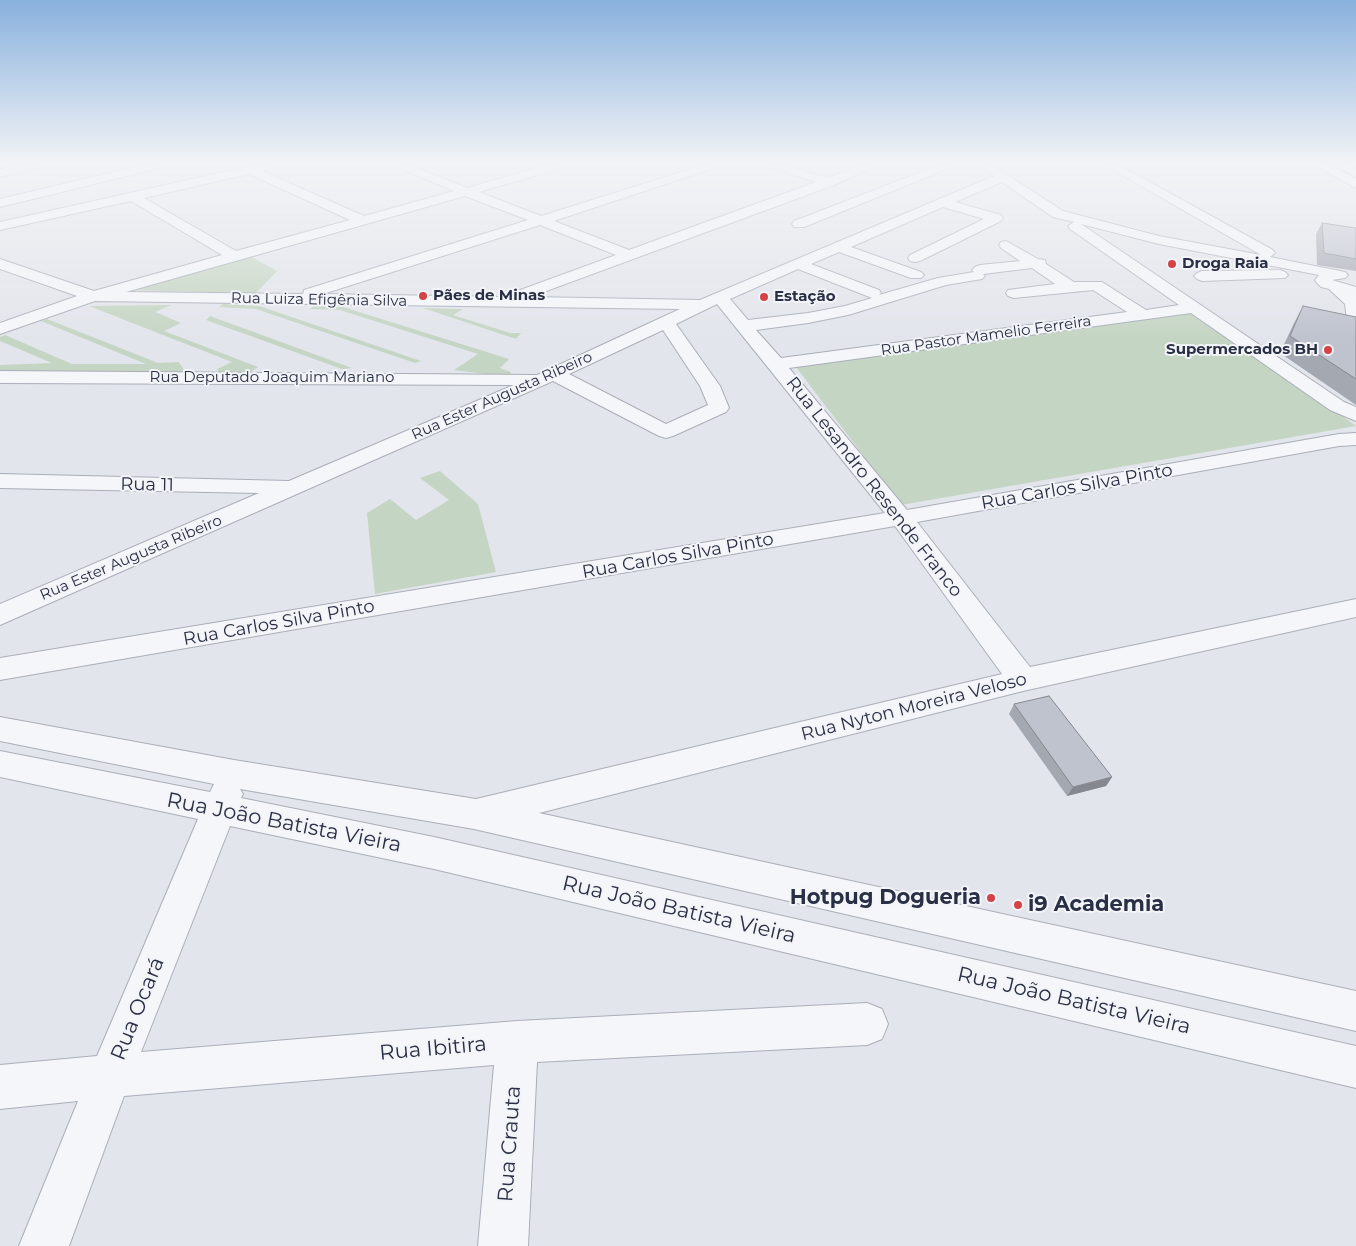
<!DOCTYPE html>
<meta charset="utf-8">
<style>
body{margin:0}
canvas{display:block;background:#e2e5eb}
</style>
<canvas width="1356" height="1246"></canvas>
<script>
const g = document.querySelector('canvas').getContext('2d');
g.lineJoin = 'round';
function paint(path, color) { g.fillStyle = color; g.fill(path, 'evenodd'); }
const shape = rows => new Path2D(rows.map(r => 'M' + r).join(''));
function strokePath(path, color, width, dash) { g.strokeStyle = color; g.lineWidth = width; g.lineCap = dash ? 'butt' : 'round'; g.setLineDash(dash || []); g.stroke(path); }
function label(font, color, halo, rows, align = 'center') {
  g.font = font + ' Montserrat,sans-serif'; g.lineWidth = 4; g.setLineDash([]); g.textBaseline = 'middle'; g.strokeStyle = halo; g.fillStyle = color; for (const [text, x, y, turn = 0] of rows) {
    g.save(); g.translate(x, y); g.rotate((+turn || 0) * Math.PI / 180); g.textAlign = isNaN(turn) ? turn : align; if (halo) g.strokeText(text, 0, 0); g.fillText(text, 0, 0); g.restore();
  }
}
const green = shape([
 [246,254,277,271,255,294,132,290],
 [223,304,259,306,421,361,415,363,256,309,219,307],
 [171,305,155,312,181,323,164,331,258,367,246,375,221,376,217,369,232,362,89,306],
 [314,306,343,307,509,359,500,368,511,372,509,377,454,370,478,354,340,310,310,309],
 [423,308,463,309,453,315,510,333,521,333,516,339],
 [1196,312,1356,426,901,505,796,367],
 [210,316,352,368,342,369,206,320],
 [47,319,158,363,179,362,186,373,0,372,0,365,52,363,0,341,0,337,5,335,72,364,146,364,41,321],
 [440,471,478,504,496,572,375,594,367,513,390,499,416,520,449,500,420,478]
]);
const minor = shape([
 [22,164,45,164,44,166,0,177,0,169,22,164],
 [147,164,169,164,168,166,0,207,0,199,147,164],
 [259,164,282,164,262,171,364,216,454,191,390,164,407,164,467,188,550,164,570,164,569,166,479,192,541,216,707,164,726,164,554,221,629,250,816,182,760,164,780,164,828,178,864,164,881,164,834,185,530,297,700,300,994,176,984,169,982,167,984,164,992,165,1063,211,1159,236,1261,255,1103,164,1117,164,1273,250,1275,253,1270,257,1345,272,1348,275,1345,278,1332,280,1356,287,1356,326,1350,325,1347,321,1345,304,1329,289,1321,287,1317,283,1315,280,1319,275,1159,244,1081,224,1344,402,1356,407,1356,421,1330,410,1191,313,789,368,907,510,1339,434,1356,433,1356,445,1339,446,917,522,1030,667,1356,599,1356,617,1023,691,539,813,1356,991,1356,1031,474,829,240,789,243,794,241,798,434,837,1356,1046,1356,1088,434,869,230,826,141,1052,517,1021,867,1003,882,1009,888,1024,882,1039,867,1045,537,1062,528,1246,478,1246,494,1065,124,1096,69,1246,19,1246,78,1101,0,1109,0,1065,97,1056,198,819,0,777,0,751,210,792,214,784,0,741,0,717,234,760,476,799,1002,674,895,526,0,680,0,658,885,513,717,304,676,324,720,386,729,408,726,412,673,436,666,438,659,436,553,381,0,625,0,604,259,493,0,488,0,474,289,481,514,385,0,383,0,371,537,375,680,309,95,301,0,334,0,323,77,296,0,269,0,259,94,291,222,255,131,201,0,230,0,222,259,164],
 [249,174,350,220,236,251,144,198,249,174],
 [1002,182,1053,217,1074,222,1068,226,1070,229,1179,305,1146,310,1102,282,1074,282,1046,264,1045,260,1038,259,1006,241,1001,242,999,245,1001,248,1020,261,980,265,975,267,972,270,974,272,938,278,879,295,881,293,879,290,811,264,839,252,911,278,921,278,924,275,921,272,851,247,943,207,984,219,910,255,908,258,910,261,915,262,920,261,1001,221,1003,218,1001,215,955,202,1002,182],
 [465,196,528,220,304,290,303,294,126,292,465,196],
 [540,225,616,255,512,293,510,297,323,294,540,225],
 [1032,268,1055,284,1008,290,1006,293,1008,296,1014,298,1093,290,1127,312,781,358,756,330,808,323,848,315,946,285,982,279,985,276,983,274,1032,268],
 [798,269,867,296,872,298,845,306,808,313,748,320,730,299,798,269],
 [663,330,700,386,708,405,666,424,569,374,663,330],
 [942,164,959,164,804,227,794,227,792,224,794,221,942,164],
 [1280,270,1285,272,1288,275,1285,278,1202,281,1197,279,1194,276,1197,273,1202,271,1280,270]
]);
const major = shape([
 [1313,164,1328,164,1356,179,1356,188,1313,164]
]);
const highway = shape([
 [1333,164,1348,164,1356,168,1356,177,1333,164]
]);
const wall = shape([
 [1322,223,1356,228,1356,271,1317,265,1316,234],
 [1303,306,1356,317,1356,405,1280,353,1294,323],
 [1014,704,1112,777,1106,786,1067,796,1009,714]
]);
const shadedWall = shape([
 [1112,777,1106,786,1067,796,1073,787]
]);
const building = shape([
 [1322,223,1356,228,1356,259,1324,253,1322,223],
 [1303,306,1356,317,1356,379,1290,336,1303,306],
 [1049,696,1112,777,1073,787,1014,704,1049,696]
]);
const markers = [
 [1172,264,5,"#d44345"],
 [423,296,5,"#d44345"],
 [764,297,5,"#d44345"],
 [1328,350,5,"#d44345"],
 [991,898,5,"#d44345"],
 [1018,905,5,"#d44345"]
];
const farPoinames = [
 ["Droga Raia",1182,264],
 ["Pães de Minas",433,296],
 ["Estação",774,297],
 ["Supermercados BH",1318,350,"right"]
];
const farStreetnames = [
 ["Rua Luiza Efigênia Silva",319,300,1],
 ["Rua Pastor Mamelio Ferreira",986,336,-8],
 ["Rua Deputado Joaquim Mariano",272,378],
 ["Rua Ester Augusta Ribeiro",502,396,-24],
 ["Rua Ester Augusta Ribeiro",131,558,-23]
];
const streetNames = [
 ["Rua 11",147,485,1],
 ["Rua Lesandro Resende Franco",874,487,52],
 ["Rua Carlos Silva Pinto",1077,487,-10],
 ["Rua Carlos Silva Pinto",678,556,-10],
 ["Rua Carlos Silva Pinto",279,623,-10],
 ["Rua Nyton Moreira Veloso",914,707,-14]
];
const nearStreetnames = [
 ["Rua João Batista Vieira",284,823,11],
 ["Rua João Batista Vieira",679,910,13],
 ["Rua João Batista Vieira",1074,1001,13],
 ["Rua Ocará",138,1009,-68],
 ["Rua Ibitira",433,1049,-5],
 ["Rua Crauta",510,1144,-86]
];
const nearPoinames = [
 ["Hotpug Dogueria",981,898],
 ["i9 Academia",1028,905,"left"]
];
paint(green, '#c5d5c3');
strokePath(minor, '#aaaeb9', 2);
strokePath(major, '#a1a7b7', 2);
strokePath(highway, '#898fa2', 2);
paint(minor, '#f5f6f9');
paint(major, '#fff');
paint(highway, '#fff');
paint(wall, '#a4a8b1');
paint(shadedWall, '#868890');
paint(building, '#bfc3ce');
strokePath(building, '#868890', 1);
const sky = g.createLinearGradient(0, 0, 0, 339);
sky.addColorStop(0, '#89b1dd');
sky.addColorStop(0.48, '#f2f3f6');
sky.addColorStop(1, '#f2f3f600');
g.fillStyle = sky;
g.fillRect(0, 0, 1356, 339);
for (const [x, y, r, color] of markers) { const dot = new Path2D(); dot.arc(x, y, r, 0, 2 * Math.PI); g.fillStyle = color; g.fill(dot); strokePath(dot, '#f2f4f8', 2); }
label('bold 15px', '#292f44', '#f2f4f8', farPoinames, 'left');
label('15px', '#292f44', '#f2f4f8', farStreetnames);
label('18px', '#292f44', '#f2f4f8', streetNames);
label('21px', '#292f44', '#f2f4f8', nearStreetnames);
label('bold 21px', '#292f44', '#f2f4f8', nearPoinames, 'right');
</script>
